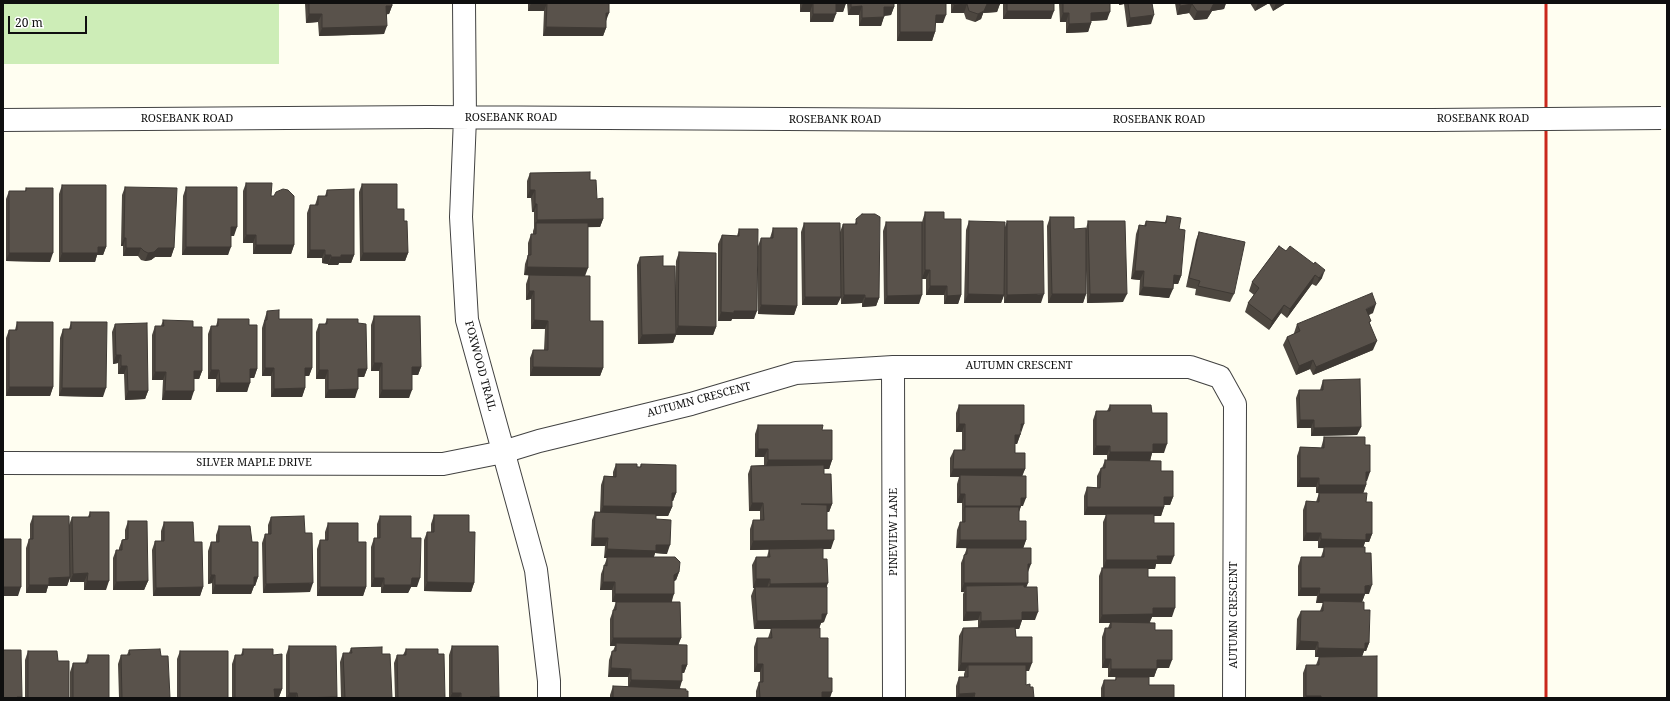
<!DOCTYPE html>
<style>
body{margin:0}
#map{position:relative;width:1670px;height:701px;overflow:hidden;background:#fffef1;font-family:"Noto Serif",serif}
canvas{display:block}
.frame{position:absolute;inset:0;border:4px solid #0f0f0f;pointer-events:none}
.scale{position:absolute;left:8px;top:16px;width:79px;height:18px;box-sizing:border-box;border:2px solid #0f0f0f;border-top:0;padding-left:5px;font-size:12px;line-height:14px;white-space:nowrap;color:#0f0f0f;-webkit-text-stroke:3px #fff;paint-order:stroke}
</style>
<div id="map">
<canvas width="1670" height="701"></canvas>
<div class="frame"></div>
<div class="scale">20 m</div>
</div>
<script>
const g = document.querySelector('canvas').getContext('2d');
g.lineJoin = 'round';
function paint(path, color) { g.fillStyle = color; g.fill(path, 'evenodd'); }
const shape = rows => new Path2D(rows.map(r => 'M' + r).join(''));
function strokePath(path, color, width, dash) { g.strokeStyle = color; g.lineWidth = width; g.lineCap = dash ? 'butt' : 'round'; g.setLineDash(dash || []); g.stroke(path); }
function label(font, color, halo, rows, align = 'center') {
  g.font = font + ' "Noto Serif",serif'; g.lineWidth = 4; g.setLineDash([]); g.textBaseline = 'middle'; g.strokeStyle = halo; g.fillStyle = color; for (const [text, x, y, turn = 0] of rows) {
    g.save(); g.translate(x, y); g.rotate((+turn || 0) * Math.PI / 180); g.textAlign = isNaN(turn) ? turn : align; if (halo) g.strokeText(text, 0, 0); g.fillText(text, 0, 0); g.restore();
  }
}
const green = shape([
 [3,3,279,3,279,64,3,64]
]);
const minor = shape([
 [464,3,465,118,461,217,467,320,536,570,549,681,549,698],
 [3,120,428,117,966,120,1433,120],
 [893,367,894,698],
 [3,463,443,464,503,452,539,441,691,404,796,373,893,367,1190,367,1220,377,1235,404,1234,698]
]);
const rail = shape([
 [1546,3,1546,698]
]);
const minorBridge = shape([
 [1433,120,1661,118]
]);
const wall = shape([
 [305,3,392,3,392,6,389,14,387,14,384,34,319,36,318,22,306,23],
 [528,3,609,3,606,21,606,28,603,36,543,36,544,11,528,11],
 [800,3,846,3,843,12,836,12,833,22,810,22,810,12,800,12],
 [847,3,894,3,894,7,891,15,884,16,881,26,859,26,859,15,848,15],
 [897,3,946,3,943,23,935,23,935,32,932,41,897,41],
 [951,3,1000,3,997,12,983,13,981,19,975,22,966,19,964,13,951,13],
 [1003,3,1054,3,1051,19,1003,19],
 [1059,3,1110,3,1107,20,1091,21,1091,23,1088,32,1066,33,1066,22,1060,22],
 [1119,3,1154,3,1152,3,1151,24,1127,27,1124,4,1119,5],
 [1175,3,1226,3,1224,9,1212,11,1207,19,1194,20,1189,13,1177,15],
 [1250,3,1286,3,1273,11,1269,3,1255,11],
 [530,173,590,180,597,199,603,219,600,227,588,227,585,276,590,321,603,368,600,376,530,376,530,358,533,350,544,350,545,329,531,329,531,299,526,300,526,284,529,275,536,276,524,275,525,264,528,255,528,243,531,234,533,234,533,231,534,228,534,212,532,212,531,198,527,198,527,181],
 [246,183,271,196,274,196,294,245,291,254,253,254,253,243,243,243,243,191],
 [362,184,397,209,404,221,408,253,405,261,360,261,359,192],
 [62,185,106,247,103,255,97,255,95,262,59,262,59,194],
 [125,187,174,248,171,257,155,257,151,260,145,261,141,260,138,256,123,256,123,246,121,246,122,195],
 [186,187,234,236,231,236,228,255,182,255,183,196],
 [26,188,50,262,6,261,6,199,9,191,25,191],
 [327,190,354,255,351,263,339,263,338,265,328,265,328,264,322,263,322,258,307,258,307,213,310,205,315,205,318,196,325,196],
 [925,212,944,219,961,295,958,304,944,304,944,295,926,295,926,279,922,279,919,304,884,304,883,231,886,222,922,222],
 [1167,216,1179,229,1181,276,1178,284,1173,284,1169,298,1139,295,1140,280,1131,279,1136,234,1139,225,1144,226,1146,221,1165,222],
 [1050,217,1074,229,1086,229,1088,221,1123,302,1087,303,1086,270,1086,294,1083,303,1048,303,1047,226],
 [856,219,879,298,876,306,862,307,862,303,841,304,840,261,841,297,837,305,802,305,801,232,804,223,840,232,843,224,855,224],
 [969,221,1005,227,1007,221,1041,303,1004,303,1004,273,1004,295,1001,303,964,303,966,230],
 [773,228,797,306,794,315,758,314,758,248,754,319,732,319,731,321,718,321,718,244,722,235,737,236,739,229,758,246,761,238,770,238],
 [1199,232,1234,294,1230,302,1195,295,1196,289,1186,287,1196,240],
 [1279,246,1322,278,1316,286,1312,284,1287,318,1281,313,1269,330,1245,312,1248,303,1254,295,1249,291,1252,282],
 [679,252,716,327,713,335,676,335,673,343,638,344,637,265,640,257,663,266,675,293,676,261],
 [267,311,279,319,312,368,309,376,305,376,305,388,302,397,271,397,271,376,262,376,262,328],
 [1373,313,1369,315,1373,350,1313,375,1310,369,1296,375,1283,345,1287,337,1294,334,1294,333,1297,324],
 [374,316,421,367,418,375,412,375,409,398,379,398,379,371,371,371,371,325],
 [218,319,249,325,257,369,254,378,250,378,247,392,216,392,216,379,208,379,208,334,211,326,216,326],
 [327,319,358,323,367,369,364,377,358,377,355,398,325,398,325,379,316,379,316,332,319,324,325,324],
 [163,320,193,327,202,371,199,379,194,379,191,400,162,400,163,380,152,380,152,335,155,326,161,326],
 [17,322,53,387,50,396,6,396,6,338,9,330,15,330],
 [71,322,103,397,59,396,60,338,63,329,69,329],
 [115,324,148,391,145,399,125,400,124,374,118,374,118,363,113,364,112,332],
 [1323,380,1361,427,1357,435,1311,436,1311,428,1297,428,1296,398,1299,390,1320,390],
 [959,405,1021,433,1017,444,1015,444,1015,453,1025,469,1022,475,1023,506,1021,506,1019,512,1019,521,1026,540,1023,548,1028,572,1026,587,1035,620,1022,620,1019,629,1015,629,1016,637,1029,671,1026,671,1026,685,1030,687,1034,698,956,698,956,686,959,677,964,677,964,674,965,671,958,671,959,636,963,628,978,628,978,620,963,621,963,594,964,592,961,592,961,563,967,548,956,548,957,530,960,522,962,522,962,503,957,503,957,484,959,477,950,477,950,458,954,450,962,450,962,432,956,432,956,413],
 [1110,405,1152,413,1164,453,1152,453,1150,461,1161,471,1173,497,1170,505,1164,505,1164,507,1161,516,1154,516,1154,523,1171,564,1156,564,1155,569,1148,569,1148,577,1172,617,1152,617,1150,622,1155,630,1169,668,1157,668,1154,677,1142,677,1149,685,1174,698,1101,698,1101,688,1104,680,1115,680,1116,677,1108,677,1108,668,1102,668,1102,637,1105,628,1108,628,1110,623,1099,623,1099,576,1102,568,1103,568,1103,522,1106,515,1084,515,1084,496,1087,487,1097,488,1097,476,1101,468,1102,468,1105,460,1107,460,1107,455,1093,455,1093,420,1096,411,1107,411],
 [758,425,822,430,832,460,829,469,824,469,824,474,832,504,829,512,827,512,827,530,831,549,823,549,823,559,827,587,824,622,821,623,819,628,820,638,828,678,830,698,756,698,756,691,759,682,760,682,760,672,754,672,754,647,757,638,768,638,771,629,754,629,751,596,754,588,753,588,752,565,756,557,767,557,769,549,750,550,750,529,753,520,760,520,760,511,749,511,748,474,751,466,764,465,764,457,755,457,755,434],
 [1324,437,1367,481,1366,481,1366,485,1363,493,1366,502,1372,534,1369,542,1365,542,1363,547,1365,553,1369,594,1365,594,1362,602,1369,643,1366,651,1364,651,1362,656,1377,698,1303,698,1303,673,1306,665,1316,665,1319,657,1315,657,1315,650,1296,650,1297,619,1301,611,1320,611,1323,603,1316,603,1317,596,1298,596,1298,566,1301,557,1321,557,1324,548,1318,548,1318,541,1303,541,1303,510,1306,501,1316,502,1319,493,1316,493,1316,487,1297,487,1297,456,1300,447,1321,448],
 [616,464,640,467,641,464,676,493,673,501,672,501,672,507,668,516,656,516,656,519,667,554,655,553,654,557,679,572,676,580,674,581,672,602,681,638,678,644,687,665,684,673,682,673,680,688,688,698,610,698,610,695,613,686,628,687,628,677,608,677,609,660,612,651,613,651,615,646,610,646,610,619,616,602,612,602,612,590,600,590,601,574,607,558,604,558,605,546,591,546,592,520,595,512,600,512,601,485,604,476,613,476,613,472],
 [90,512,106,590,84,590,84,582,70,582,70,578,67,586,48,586,46,593,26,593,26,548,29,539,30,539,30,524,33,516,69,525,72,517,88,517],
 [434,515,469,532,474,583,471,592,424,591,424,540,427,532,431,532,431,524],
 [380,516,411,538,417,587,411,587,408,593,381,593,381,587,371,587,371,547,374,538,377,538,377,524],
 [271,517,305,533,310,592,263,593,262,543,265,534,268,534,268,525],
 [128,521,148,581,144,590,113,590,113,558,116,550,119,550,119,548,122,540,125,539,125,530],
 [164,522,194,542,203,587,200,596,153,596,152,550,155,541,161,541,161,531],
 [328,523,358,542,366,587,363,596,317,596,317,549,320,540,325,540,325,532],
 [219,526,252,542,258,577,255,586,254,586,251,594,212,594,212,583,208,584,208,551,211,542,216,542,216,535],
 [289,646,336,698,286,698,286,655],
 [452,646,498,698,449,698,449,655],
 [351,648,382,654,391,698,341,698,340,662,343,653,349,653],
 [243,649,273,655,282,689,279,697,275,697,275,698,232,698,232,664,235,655,241,655],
 [406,649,438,654,445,698,395,698,394,663,397,655,403,655],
 [129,650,161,656,170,698,119,698,118,664,121,655,127,655],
 [28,651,58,661,69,698,25,698,25,660],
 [180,651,228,698,177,698,177,659],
 [88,655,109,698,70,698,70,672,73,663,85,663]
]);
const shadedWall = shape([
 [531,3,547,3,544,11,528,11],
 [762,3,780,3,780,4,762,4],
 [803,3,813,3,810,12,800,12],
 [836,3,846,3,843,12,833,12],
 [1120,3,1125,3,1124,4,1119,5],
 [1214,3,1226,3,1224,9,1212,11,1207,19,1194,20,1197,11],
 [1258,3,1269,3,1255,11],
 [1276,3,1286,3,1273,11],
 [967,4,964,13,951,13,954,5],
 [987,4,1000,4,997,12,983,13],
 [1192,4,1189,13,1177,15,1180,6],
 [386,6,392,6,389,14,383,15],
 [862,6,859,15,848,15,851,7],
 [884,7,894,7,891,15,881,16],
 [984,11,981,19,975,22,978,14],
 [1007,11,1054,11,1051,19,1003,19],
 [1110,12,1107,20,1088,21,1091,13],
 [606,13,609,13,606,21],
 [1063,13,1069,13,1066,22,1060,22],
 [309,14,322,14,318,22,306,23],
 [813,14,836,14,833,22,810,22],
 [936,15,946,15,943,23,932,23],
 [1154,15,1151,24,1127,27,1130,18],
 [884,17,881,26,859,26,862,18],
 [1091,23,1088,32,1066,33,1069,24],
 [387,26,384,34,319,36,322,28],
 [546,27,606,28,603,36,543,36],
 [900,32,935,32,932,41,897,41],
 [530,190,535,190,531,198,527,198],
 [535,204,537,204,534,212,532,212],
 [603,219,600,227,536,228,536,223,534,228,537,220],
 [231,227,237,227,234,236,228,236],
 [246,235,256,235,253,243,243,243],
 [124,238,126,238,123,246,121,246],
 [256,245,294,245,291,254,253,254],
 [98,247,106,247,103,255,97,255,95,262,59,262,62,253],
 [186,247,231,247,228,255,182,255],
 [126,248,141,248,138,256,123,256],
 [158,248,174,248,171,257,155,257,151,260,145,261,148,253],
 [310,250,325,250,322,258,307,258],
 [9,253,53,253,50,262,6,261],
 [363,253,408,253,405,261,360,261],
 [325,255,331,255,328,264,322,263],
 [341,255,354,255,351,263,339,263,338,265,328,265,331,257],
 [527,267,588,268,585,276,524,275],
 [925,270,930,270,926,279,922,279],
 [1325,270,1322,278,1316,286,1319,278],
 [1135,271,1144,271,1140,280,1131,279],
 [1174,275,1181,276,1178,284,1171,283],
 [1315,275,1312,284,1287,318,1290,309],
 [930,286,947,286,944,295,926,295],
 [1143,287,1173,289,1169,298,1139,295],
 [529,291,534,291,531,299,526,300],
 [968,294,1004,295,1001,303,964,303],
 [1044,294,1041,303,1004,303,1007,295],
 [1052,294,1086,294,1083,303,1048,303],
 [1090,294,1127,294,1123,302,1087,303],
 [844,295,865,295,862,303,841,304],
 [922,295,919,304,884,304,887,296],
 [961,295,958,304,944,304,947,296],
 [805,297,841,297,837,305,802,305],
 [865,298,879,298,876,306,862,307],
 [1376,304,1373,313,1363,317,1366,309],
 [761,305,797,306,794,315,758,314],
 [1284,305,1281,313,1269,330,1272,321],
 [734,311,757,311,754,319,732,319,731,321,718,321,721,312],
 [534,320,548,321,545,329,531,329],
 [678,326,716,327,713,335,676,335,673,343,638,344,642,335,675,334],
 [1377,341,1373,350,1313,375,1316,367],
 [116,355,121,355,118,363,113,364],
 [1313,360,1310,369,1296,375,1299,366],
 [374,363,382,363,379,371,371,371],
 [121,366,127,366,124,374,118,374],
 [412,367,421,367,418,375,409,375],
 [533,367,603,368,600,376,530,376],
 [265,368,274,368,271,376,262,376],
 [305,368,312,368,309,376,302,376],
 [250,369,257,369,254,378,246,378],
 [358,369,367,369,364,377,355,377],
 [211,370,219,370,216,379,208,379],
 [319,370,328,370,325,379,316,379],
 [194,371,202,371,199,379,190,379],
 [155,372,166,372,163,380,152,380],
 [220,383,250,383,247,392,216,392],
 [9,387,53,387,50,396,6,396],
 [62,388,106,388,103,397,59,396],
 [305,388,302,397,271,397,274,389],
 [358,389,355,398,325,398,328,390],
 [382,390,412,390,409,398,379,398],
 [128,391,148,391,145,399,125,400],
 [165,391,194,391,191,400,162,400],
 [1300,420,1314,420,1311,428,1297,428],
 [959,424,965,424,962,432,956,432],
 [1021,424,1024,424,1021,433],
 [1361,427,1357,435,1311,436,1314,428],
 [1015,435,1020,435,1017,444,1012,444],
 [1153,444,1167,444,1164,453,1152,453,1150,461,1107,461,1110,452],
 [1096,446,1110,446,1107,455,1093,455],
 [758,449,768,449,764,457,755,457],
 [768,460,832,460,829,469,765,469],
 [953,469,1025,469,1022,477,960,475,959,477,950,477],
 [1366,472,1370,472,1367,481,1363,481],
 [1300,478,1319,478,1316,487,1297,487],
 [1319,485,1366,485,1363,494,1316,493],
 [672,493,676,493,673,501,669,501],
 [960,494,965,494,962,503,957,503],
 [1164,497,1173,497,1170,505,1161,505],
 [1021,498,1026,498,1023,506,1021,506,1018,514,965,507,962,515,965,506],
 [752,503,763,503,760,511,749,511],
 [801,504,832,504,829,512,798,513],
 [603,506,672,507,668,516,600,515],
 [1087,507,1164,507,1161,516,1106,515,1106,514,1106,515,1084,515],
 [1306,533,1321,533,1318,541,1303,541],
 [1366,534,1372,534,1369,542,1365,542,1363,549,1318,548,1321,539],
 [594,538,608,538,605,546,591,546],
 [834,540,831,549,750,550,753,541],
 [960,540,1026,540,1023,549,956,548],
 [656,545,670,545,667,554,655,553,653,559,604,558,607,549],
 [1157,556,1174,556,1171,564,1156,564,1155,569,1103,569,1106,560],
 [1028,564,1031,564,1028,572],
 [679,572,676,580,671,583,674,575],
 [88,573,84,582,70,582,73,574],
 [211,575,215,575,212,583,208,584],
 [70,577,67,586,48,586,46,593,26,593,29,585,49,578],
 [254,577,258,577,255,586,254,586,251,594,212,594,215,585],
 [374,578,384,578,381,587,371,587],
 [412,578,420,578,417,587,411,587,408,593,381,593,384,585],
 [756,579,770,579,767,588,753,588],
 [87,581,109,581,106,590,84,590],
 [148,581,144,590,113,590,116,582],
 [427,582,474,583,471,592,424,591],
 [603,582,615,582,612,590,600,590],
 [313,583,310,592,263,593,266,584],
 [828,583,825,591,767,593,770,584],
 [964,583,1028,583,1025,591,966,586,964,592,961,592],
 [1372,585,1369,594,1365,594,1362,602,1316,603,1319,594,1365,586],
 [3,587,21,587,18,596,3,596],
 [203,587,200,596,153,596,156,588],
 [320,587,366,587,363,596,317,596],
 [1301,588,1320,588,1317,596,1298,596],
 [615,594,674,594,671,603,612,602],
 [1153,608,1175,608,1172,617,1152,617,1149,623,1099,623,1102,615],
 [966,612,981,612,978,620,963,621],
 [1022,612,1038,612,1035,620,1019,620],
 [822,614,827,614,824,622,821,623,819,629,754,629,757,621],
 [1022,620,1019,629,978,629,981,621],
 [613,638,681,638,678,646,616,643,615,646,610,646],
 [1300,641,1318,642,1315,650,1296,650],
 [1365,643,1369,643,1366,651,1364,651,1362,657,1315,657,1318,648],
 [1105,659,1111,659,1108,668,1102,668],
 [1157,660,1172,660,1169,668,1154,668],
 [961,663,1032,663,1029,671,968,671,968,665,965,671,958,671],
 [757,664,763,664,760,672,754,672],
 [682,665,687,665,684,673,679,673],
 [611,668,631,669,628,677,608,677],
 [1111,669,1157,669,1154,677,1108,677],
 [631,680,682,681,679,690,628,689],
 [274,689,282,689,279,697,271,697],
 [822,692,832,692,830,698,819,698],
 [289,693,297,693,296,698,287,698],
 [452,693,461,693,459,698,450,698],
 [975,693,973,698,957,698,959,694],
 [1306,696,1321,696,1321,698,1305,698],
 [490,697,499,697,498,698,490,698]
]);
const building = shape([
 [309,3,392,3,392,6,386,6,387,26,322,28,322,14,309,14,309,3],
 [547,3,609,3,609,13,606,13,606,28,546,27,547,3],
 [803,3,846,3,836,3,836,14,813,14,813,3,803,3],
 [851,3,894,3,894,7,884,7,884,17,862,18,862,6,851,7,851,3],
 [900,3,946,3,946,15,936,15,935,32,900,32,900,3],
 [954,3,1000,3,1000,4,987,4,984,11,978,14,969,11,967,4,954,5,954,3],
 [1007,3,1054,3,1054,11,1007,11,1007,3],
 [1063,3,1110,3,1110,12,1091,13,1091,23,1069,24,1069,13,1063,13,1063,3],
 [1128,3,1152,3,1154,15,1130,18,1128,3],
 [1180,3,1214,3,1210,11,1197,11,1192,4,1180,6,1180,3],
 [590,172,590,180,596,180,597,199,603,198,603,219,537,220,537,204,535,204,535,190,530,190,530,173,590,172],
 [246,183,272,183,271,196,274,196,276,192,283,189,288,190,294,196,294,245,256,245,256,235,246,235,246,183],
 [362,184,397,184,397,209,404,209,404,221,407,221,408,253,363,253,362,184],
 [62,185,106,185,106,247,98,247,98,253,62,253,62,185],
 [125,187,177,188,174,248,158,248,154,252,148,253,144,251,141,248,126,248,126,238,124,238,125,187],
 [186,187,237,187,237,227,231,227,231,247,186,247,186,187],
 [26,188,53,188,53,253,9,253,9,191,26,191,26,188],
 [354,189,354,255,341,255,341,257,331,257,331,255,325,255,325,250,310,250,310,205,318,205,318,196,327,196,327,190,354,189],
 [925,212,944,212,944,219,961,219,961,295,947,296,947,286,930,286,930,270,925,270,925,212],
 [862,214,875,214,880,217,879,298,865,298,865,295,844,295,843,224,857,224,856,219,862,214],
 [1167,216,1181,218,1179,229,1185,230,1181,276,1174,275,1173,289,1143,287,1144,271,1135,271,1139,225,1146,226,1146,221,1166,223,1167,216],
 [1050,217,1074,217,1074,229,1086,228,1086,294,1052,294,1050,217],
 [969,221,1005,222,1004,295,968,294,969,221],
 [1007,221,1043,221,1044,294,1007,295,1007,221],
 [1088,221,1125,221,1127,294,1090,294,1088,221],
 [886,222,922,222,922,295,887,296,886,222],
 [536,223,588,223,588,268,527,267,528,255,531,255,531,234,536,234,536,223],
 [804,223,840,223,841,297,805,297,804,223],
 [773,228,797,228,797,306,761,305,761,238,773,238,773,228],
 [739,229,758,229,757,311,734,311,734,313,721,312,722,235,739,236,739,229],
 [1199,232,1245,242,1234,294,1198,286,1200,281,1189,278,1199,232],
 [1279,246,1286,251,1290,246,1314,264,1315,262,1325,270,1319,278,1315,275,1290,309,1284,305,1272,321,1248,303,1259,288,1252,282,1279,246],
 [679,252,716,253,716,327,678,326,679,252],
 [663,256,663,266,675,266,676,334,642,335,640,257,663,256],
 [529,275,590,276,590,321,603,321,603,368,533,367,533,350,548,350,548,321,534,320,534,291,529,291,529,275],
 [1372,293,1376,304,1366,309,1371,321,1369,322,1377,341,1316,367,1313,360,1299,366,1287,337,1300,331,1297,324,1372,293],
 [279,310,279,319,312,319,312,368,305,368,305,388,274,389,274,368,265,368,265,320,267,320,267,311,279,310],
 [374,316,420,316,421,367,412,367,412,390,382,390,382,363,374,363,374,316],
 [218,319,249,319,249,325,257,325,257,369,250,369,250,383,220,383,219,370,211,370,211,326,218,326,218,319],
 [327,319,358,319,358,323,366,324,367,369,358,369,358,389,328,390,328,370,319,370,319,324,327,324,327,319],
 [163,320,193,321,193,327,202,327,202,371,194,371,194,391,165,391,166,372,155,372,155,326,164,326,163,320],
 [17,322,53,322,53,387,9,387,9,330,17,330,17,322],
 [71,322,107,322,106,388,62,388,63,329,71,329,71,322],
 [147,323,148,391,128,391,127,366,121,366,121,355,116,355,115,324,147,323],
 [1360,379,1361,427,1314,428,1314,420,1300,420,1299,390,1323,390,1323,380,1360,379],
 [959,405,1024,405,1024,424,1021,424,1020,435,1015,435,1015,453,1025,453,1025,469,953,469,954,450,965,450,965,424,959,424,959,405],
 [1110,405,1151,405,1152,413,1167,413,1167,444,1153,444,1153,452,1110,452,1110,446,1096,446,1096,411,1110,411,1110,405],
 [758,425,823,425,822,430,832,430,832,460,768,460,768,449,758,449,758,425],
 [1324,437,1365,437,1365,445,1370,445,1370,472,1366,472,1366,485,1319,485,1319,478,1300,478,1300,447,1324,448,1324,437],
 [1105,460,1161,461,1161,471,1173,471,1173,497,1164,497,1164,507,1087,507,1087,487,1100,488,1101,468,1105,468,1105,460],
 [616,464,637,464,637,467,641,467,641,464,676,465,676,493,672,493,672,507,603,506,604,476,616,477,616,464],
 [824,465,824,474,831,474,832,504,801,504,827,505,827,530,834,530,834,540,753,541,753,520,764,520,763,503,752,503,751,466,824,465],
 [960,475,1026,476,1026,498,1021,498,1021,506,965,506,965,494,960,494,960,475],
 [1319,493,1367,493,1366,502,1372,502,1372,534,1366,534,1366,540,1321,539,1321,533,1306,533,1306,501,1319,502,1319,493],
 [965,507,1019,507,1019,521,1026,521,1026,540,960,540,960,522,965,522,965,507],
 [90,512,109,512,109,581,87,581,88,573,73,574,72,517,90,517,90,512],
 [595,512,656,514,656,519,671,520,670,545,656,545,656,551,607,549,608,538,594,538,595,512],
 [1106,514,1154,514,1154,523,1174,523,1174,556,1157,556,1158,560,1106,560,1106,514],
 [434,515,469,515,469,532,475,532,474,583,427,582,427,532,434,532,434,515],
 [33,516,69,516,70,577,49,578,49,585,29,585,29,539,33,539,33,516],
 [304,516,305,533,312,533,313,583,266,584,265,534,271,534,271,517,304,516],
 [380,516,411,516,411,538,421,538,420,578,412,578,411,585,384,585,384,578,374,578,374,538,380,538,380,516],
 [128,521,147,521,148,581,116,582,116,550,122,550,122,540,128,539,128,521],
 [164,522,193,522,194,542,202,542,203,587,156,588,155,541,164,541,164,522],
 [328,523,358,523,358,542,366,542,366,587,320,587,320,540,328,540,328,523],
 [219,526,250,526,252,542,258,542,258,577,254,577,254,585,215,585,215,575,211,575,211,542,219,542,219,526],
 [3,539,21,539,21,587,3,587,3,539],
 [1324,547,1365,547,1365,553,1371,553,1372,585,1365,586,1365,594,1319,594,1320,588,1301,588,1301,557,1324,557,1324,547],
 [823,548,823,559,827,559,828,583,770,584,770,579,756,579,756,557,770,557,769,549,823,548],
 [967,548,1031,548,1031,564,1028,564,1028,583,964,583,964,555,967,554,967,548],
 [607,557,675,557,680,562,679,572,674,575,674,594,615,594,615,582,603,582,604,565,607,566,607,557],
 [1102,568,1148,568,1148,577,1175,577,1175,608,1153,608,1153,614,1102,615,1102,568],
 [1024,585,1024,587,1037,587,1038,612,1022,612,1022,620,981,621,981,612,966,612,966,586,1024,585],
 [755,587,827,587,827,614,822,614,822,620,757,621,755,587],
 [1323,601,1364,602,1364,610,1370,610,1369,643,1365,643,1365,649,1318,648,1318,642,1300,641,1301,611,1323,611,1323,601],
 [616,602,680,602,681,638,613,638,613,610,616,610,616,602],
 [1111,622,1155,623,1155,630,1172,630,1172,660,1157,660,1157,669,1111,669,1111,659,1105,659,1105,628,1111,628,1111,622],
 [1015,627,1016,637,1032,637,1032,663,961,663,963,628,1015,627],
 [771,628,820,628,820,638,828,638,828,678,832,678,832,692,822,692,822,698,760,698,759,682,763,682,763,664,757,664,757,638,772,638,771,628],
 [616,643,687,645,687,665,682,665,682,681,631,680,631,669,611,668,612,651,616,651,616,643],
 [289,646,336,646,337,697,298,698,297,693,289,693,289,646],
 [452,646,498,646,499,697,490,697,490,698,461,698,461,693,452,693,452,646],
 [382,647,382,654,390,654,392,698,345,698,343,653,352,653,351,648,382,647],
 [160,649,161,656,168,656,170,698,122,698,121,655,130,655,129,650,160,649],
 [243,649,273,649,273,655,282,654,282,689,274,689,275,698,235,698,235,655,243,655,243,649],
 [406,649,438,649,438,654,444,654,445,698,398,698,397,655,406,655,406,649],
 [3,650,21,650,22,697,17,697,17,698,3,698,3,650],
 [28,651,57,651,58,661,69,661,69,698,28,698,28,651],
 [180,651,228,651,228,698,180,698,180,651],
 [88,655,109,655,109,698,73,698,73,663,88,663,88,655],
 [1377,656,1377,698,1321,698,1321,696,1306,696,1306,665,1319,665,1319,657,1377,656],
 [968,665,1026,665,1026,685,1030,684,1030,687,1033,687,1034,698,974,698,975,693,959,694,959,677,968,677,968,665],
 [1116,677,1149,677,1149,685,1174,685,1174,698,1104,698,1104,680,1116,680,1116,677],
 [613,686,686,689,686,691,688,691,688,698,613,698,613,686]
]);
const streetNames = [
 ["ROSEBANK ROAD",511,118],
 ["ROSEBANK ROAD",187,119],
 ["ROSEBANK ROAD",1483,119],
 ["ROSEBANK ROAD",835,120],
 ["ROSEBANK ROAD",1159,120],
 ["FOXWOOD TRAIL",480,366,75],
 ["AUTUMN CRESCENT",1019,366],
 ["AUTUMN CRESCENT",699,400,-15],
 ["SILVER MAPLE DRIVE",254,463],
 ["PINEVIEW LANE",894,532,-90],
 ["AUTUMN CRESCENT",1234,615,-90]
];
paint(green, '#cdedb7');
strokePath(minor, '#424242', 24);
strokePath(minor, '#fff', 22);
strokePath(rail, '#ca281c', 3);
strokePath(minorBridge, '#424242', 24, []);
strokePath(minorBridge, '#fff', 22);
paint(wall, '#4d4740');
paint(shadedWall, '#3e3934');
paint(building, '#59524b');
strokePath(building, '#3e3934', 1);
label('11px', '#0f0f0f', '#fff', streetNames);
</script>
